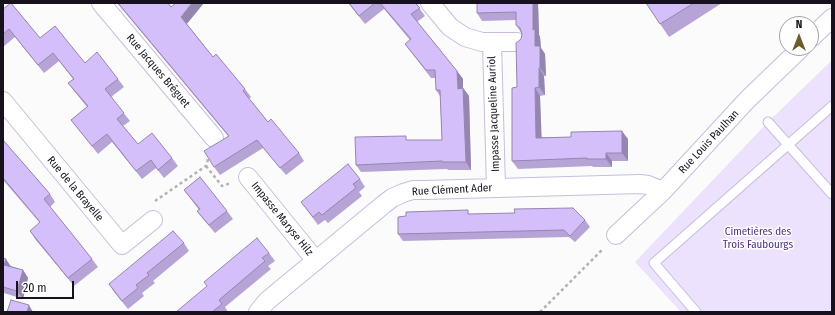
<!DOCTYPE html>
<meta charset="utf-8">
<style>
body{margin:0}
#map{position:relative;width:835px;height:315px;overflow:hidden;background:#fbfbfb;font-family:"Fira Sans Condensed",sans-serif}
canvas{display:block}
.frame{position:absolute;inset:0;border:4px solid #16111d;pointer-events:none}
.north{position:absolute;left:779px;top:16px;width:40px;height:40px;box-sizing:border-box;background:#fff;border:1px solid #a2a0a5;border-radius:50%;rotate:0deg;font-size:11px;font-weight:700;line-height:16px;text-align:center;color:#16111d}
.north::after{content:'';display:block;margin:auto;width:14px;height:18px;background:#6c5d2a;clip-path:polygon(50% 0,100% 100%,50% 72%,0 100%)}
.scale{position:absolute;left:16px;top:281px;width:58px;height:18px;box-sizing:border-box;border:2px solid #16111d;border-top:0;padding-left:5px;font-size:12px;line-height:14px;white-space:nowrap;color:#16111d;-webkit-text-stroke:3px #fff;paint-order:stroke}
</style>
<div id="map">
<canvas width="835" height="315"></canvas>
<div class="frame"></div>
<div class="north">N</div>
<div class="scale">20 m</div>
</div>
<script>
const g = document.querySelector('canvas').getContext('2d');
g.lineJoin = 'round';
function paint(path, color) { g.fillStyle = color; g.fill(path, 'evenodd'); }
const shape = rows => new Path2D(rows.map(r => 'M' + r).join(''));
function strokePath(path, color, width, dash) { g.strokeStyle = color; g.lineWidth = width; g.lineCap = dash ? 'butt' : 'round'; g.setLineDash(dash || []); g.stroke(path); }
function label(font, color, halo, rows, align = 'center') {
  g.font = font + ' "Fira Sans Condensed",sans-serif'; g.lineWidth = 3; g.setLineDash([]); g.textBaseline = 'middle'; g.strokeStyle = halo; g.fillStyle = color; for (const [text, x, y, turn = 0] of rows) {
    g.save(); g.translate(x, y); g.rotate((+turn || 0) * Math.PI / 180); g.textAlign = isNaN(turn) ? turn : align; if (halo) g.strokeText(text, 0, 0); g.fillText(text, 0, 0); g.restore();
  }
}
const green = shape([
 [832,60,832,312,681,312,635,262,768,122]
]);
const path = shape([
 [206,166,222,186,231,183],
 [155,201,206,166,209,156],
 [540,312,603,249]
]);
const service = shape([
 [768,122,832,194],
 [696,312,654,263,832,106]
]);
const minor = shape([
 [101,3,214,138],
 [430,3,450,27,465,37,482,42,517,42],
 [811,38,832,18],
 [492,43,496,188],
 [3,101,122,245,153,220],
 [248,177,316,261],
 [616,235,663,191,747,100,801,48],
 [258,312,267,301,383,205,392,198,403,193,413,190,425,190,640,184,648,185,663,191]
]);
const wall = shape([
 [117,3,168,3,187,24,213,57,245,89,251,97,249,99,268,122,299,153,304,161,286,175,263,148,220,175,214,167,228,136],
 [348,3,419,3,417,5,425,16,417,22,457,71,463,79,463,88,469,96,471,170,448,170,447,169,361,172,356,165,409,140,442,140,440,96,436,90,436,78,431,78,411,52,405,44,410,40,384,9,365,24],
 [477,3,538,3,539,35,540,37,541,48,545,54,546,76,544,76,545,95,540,96,541,137,628,139,628,161,612,161,612,167,593,167,592,166,518,169,512,161,521,39,522,34,516,25,516,20,482,21,477,13],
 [646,3,722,3,669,37],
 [3,9,40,38,85,63,118,79,124,87,111,97,130,121,123,126,138,144,172,158,178,166,164,178,156,168,142,179,112,142,98,154,71,120,87,107,74,91,68,83,73,79,59,61,44,73,15,37,3,47],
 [3,140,50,194,55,202,50,207,92,259,98,267,74,286,35,239,30,231,40,223,3,180],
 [360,179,365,187,359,192,362,196,328,223,325,220,318,225,301,202],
 [184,190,227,211,233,219,215,233,203,219,197,211,199,210],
 [471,214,585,220,590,227,575,242,569,237,403,241,398,234],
 [184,243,189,251,153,281,155,283,142,293,144,296,128,309,114,292,109,284],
 [269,253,275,261,268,266,271,269,225,307,228,312,176,312],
 [3,258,11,266,23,270,28,278,23,299,4,293,3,293]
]);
const shadedWall = shape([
 [192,3,204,3,186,25,181,17],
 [533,3,538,3,539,35,540,37,541,48,545,54,546,76,540,68,535,46,533,30],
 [539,68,544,76,545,95,539,87],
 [457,71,463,79,463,97,458,89],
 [463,88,469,96,471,170,466,162],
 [535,88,540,96,542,146,536,138],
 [622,131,628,139,628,161,622,153],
 [606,153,612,161,612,167,606,159],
 [6,259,11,267,4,265],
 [23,270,28,278,23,299,17,291],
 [29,305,33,312,27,312]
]);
const building = shape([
 [11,3,40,38,55,26,85,63,97,52,118,79,105,89,124,113,117,119,138,144,152,133,172,158,158,170,151,160,136,171,107,134,92,146,71,120,88,106,68,83,74,79,53,53,38,65,9,29,3,34,3,9,11,3],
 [118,3,168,3,171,7,176,3,192,3,181,17,213,57,216,54,245,89,243,91,268,122,271,119,299,153,280,168,257,140,214,167,204,151,229,136,118,3],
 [349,3,375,3,359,16,349,3],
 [380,3,415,3,420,8,411,14,457,71,458,89,463,88,466,162,442,162,442,161,356,165,355,137,406,136,406,140,442,140,440,90,436,90,435,70,426,70,405,44,411,39,380,3],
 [477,3,533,3,533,30,535,29,535,46,540,46,540,68,539,68,539,87,535,88,536,138,571,137,571,132,622,131,622,153,606,153,606,159,587,159,587,158,512,161,512,88,517,87,516,43,521,39,522,34,520,28,516,25,516,12,477,13,477,3],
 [646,3,694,3,660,24,646,3],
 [3,140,50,194,44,199,92,259,68,278,30,231,40,222,3,178,3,140],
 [348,164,360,179,353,184,356,188,322,215,319,212,313,217,301,202,348,164],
 [200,177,227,211,209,225,197,211,200,209,184,190,200,177],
 [573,208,585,220,570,236,564,230,398,234,398,217,406,216,406,212,468,210,468,214,515,213,514,209,573,208],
 [173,231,184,243,147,273,149,275,136,285,138,288,122,301,109,284,173,231],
 [257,238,269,253,262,258,265,261,219,300,222,304,212,312,176,312,207,286,204,282,257,238],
 [3,258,6,259,4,265,23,270,17,291,3,287,3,258],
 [11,300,29,305,27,312,7,312,11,300]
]);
const streetNames = [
 ["Rue Jacques Bréguet",158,71,50],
 ["Impasse Jacqueline Auriol",494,114,-92],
 ["Rue Louis Paulhan",709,142,-47],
 ["Rue de la Brayelle",75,189,50],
 ["Rue Clément Ader",452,190,-3],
 ["Impasse Maryse Hilz",282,219,51]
];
const parkNames = [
 ["Cimetières des",758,232],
 ["Trois Faubourgs",758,245]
];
paint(green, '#ece2fd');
strokePath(service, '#c9bcdf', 11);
strokePath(minor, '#c9bcdf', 20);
strokePath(path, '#b2b1b4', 2.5, [3, 3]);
strokePath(service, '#fff', 9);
strokePath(minor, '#fff', 18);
paint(wall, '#b7a4d7');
paint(shadedWall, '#9586af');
paint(building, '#d5bffa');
strokePath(building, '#9586af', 1);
label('11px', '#16111d', '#fff', streetNames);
label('11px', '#542d80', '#fff', parkNames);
</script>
